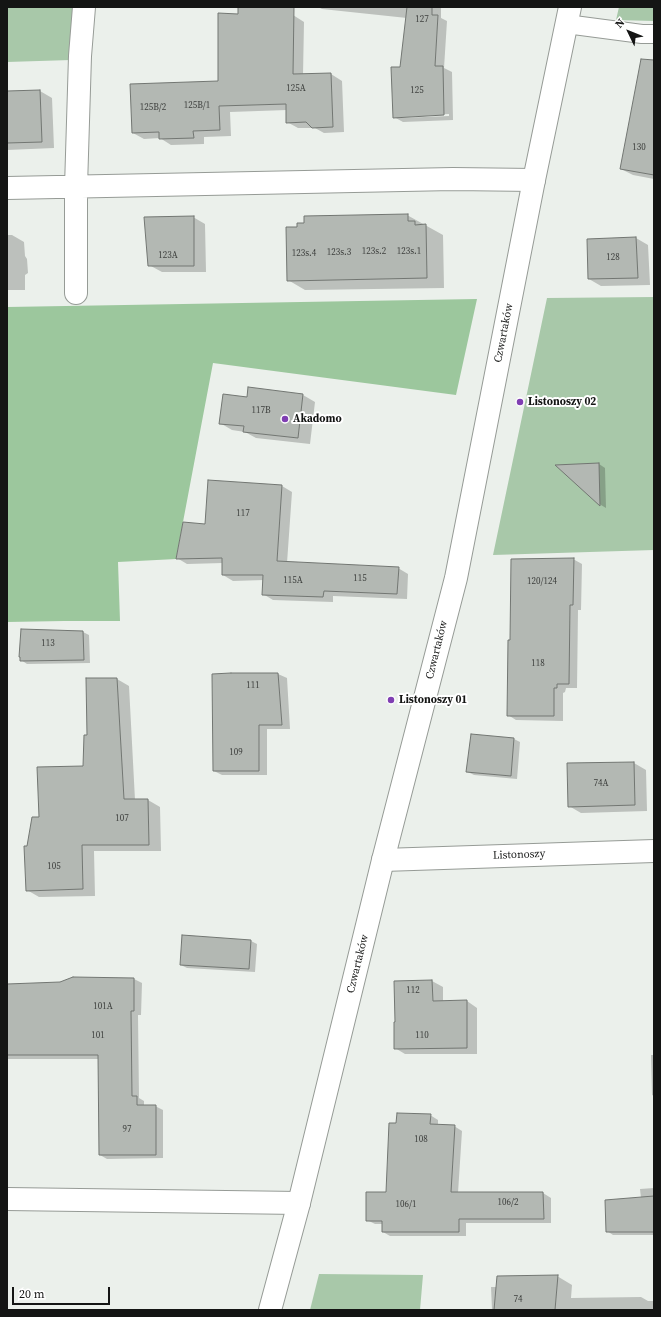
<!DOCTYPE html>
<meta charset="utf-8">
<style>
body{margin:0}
#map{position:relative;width:661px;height:1317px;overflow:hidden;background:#ebf0eb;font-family:"Source Serif 4",serif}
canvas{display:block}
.frame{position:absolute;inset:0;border:8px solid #141514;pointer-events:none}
.north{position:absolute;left:609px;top:12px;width:40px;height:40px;-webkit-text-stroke:3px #fff;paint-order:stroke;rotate:313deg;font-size:11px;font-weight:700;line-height:16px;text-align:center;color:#141514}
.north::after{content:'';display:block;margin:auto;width:14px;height:18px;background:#141514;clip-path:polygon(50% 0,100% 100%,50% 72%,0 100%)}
.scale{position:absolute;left:12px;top:1287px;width:98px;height:18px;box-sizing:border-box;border:2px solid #141514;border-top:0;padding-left:5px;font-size:12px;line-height:14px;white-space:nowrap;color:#141514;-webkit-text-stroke:3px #fff;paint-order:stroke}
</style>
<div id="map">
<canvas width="661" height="1317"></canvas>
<div class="frame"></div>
<div class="north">N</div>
<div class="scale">20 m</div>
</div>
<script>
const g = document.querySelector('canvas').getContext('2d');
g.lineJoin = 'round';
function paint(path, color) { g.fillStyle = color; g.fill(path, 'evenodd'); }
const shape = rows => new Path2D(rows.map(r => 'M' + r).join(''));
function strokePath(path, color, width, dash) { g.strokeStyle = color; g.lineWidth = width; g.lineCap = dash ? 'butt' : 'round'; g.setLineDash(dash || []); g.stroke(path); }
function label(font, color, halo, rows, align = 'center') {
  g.font = font + ' "Source Serif 4",serif'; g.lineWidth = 4; g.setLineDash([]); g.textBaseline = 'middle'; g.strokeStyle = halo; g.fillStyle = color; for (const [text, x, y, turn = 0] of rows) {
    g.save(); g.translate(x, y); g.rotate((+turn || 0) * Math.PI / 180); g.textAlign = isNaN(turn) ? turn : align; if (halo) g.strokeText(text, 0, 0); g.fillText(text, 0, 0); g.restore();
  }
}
const green = shape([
 [7,7,75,7,71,60,7,62],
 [619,7,654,7,654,21,616,20],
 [654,297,654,550,493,555,547,298],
 [319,1274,423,1275,420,1310,310,1310]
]);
const forest = shape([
 [477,299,456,395,213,363,176,559,118,562,120,621,64,621,7,622,7,307]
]);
const shadow = shape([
 [318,7,441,7,441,18,447,21,444,68,452,72,453,120,403,122,394,117,401,68,407,18,322,9],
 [449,114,449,116,401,118,401,116],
 [293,15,304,22,303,75,331,74,342,81,344,132,324,133,315,128,298,128,287,122,287,110,230,112,231,136,204,137,204,144,171,145,160,138,144,139,133,133,219,82],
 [40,91,52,98,54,148,7,150,7,92],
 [654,111,654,179,633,175,621,169],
 [407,215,443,235,444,288,305,290,288,280,298,228],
 [193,217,205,224,206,272,162,272,149,265],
 [7,235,12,235,24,242,25,256,27,259,28,273,25,275,25,290,7,290],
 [636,238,648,245,650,285,601,286,589,279,588,240],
 [249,389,303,395,315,402,310,444,256,438,245,432,232,430,220,423,248,399],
 [599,464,605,468,606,508,601,505,558,466],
 [282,486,292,492,287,563,398,568,408,574,407,599,333,596,333,602,273,600,263,594,264,580,233,581,223,575,223,563,187,564,177,558,206,525],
 [573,559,582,564,581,610,578,610,577,688,566,688,565,692,563,693,563,721,516,720,508,715,511,641],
 [83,632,89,635,90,663,27,664,21,660],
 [278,674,287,678,290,729,267,729,267,775,222,775,214,771,213,675],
 [117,679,129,686,135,800,148,800,160,807,161,851,94,851,95,896,39,897,27,890,40,818,84,767,88,736],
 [514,739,520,742,517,779,474,775,468,772],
 [634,763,646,770,647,811,581,813,569,806,568,764],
 [251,941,257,944,255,972,187,968,181,965],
 [73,978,134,979,142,983,141,1015,138,1015,139,1098,144,1101,144,1106,155,1106,163,1110,163,1158,107,1159,100,1155,100,1059,7,1059,7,985,60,983],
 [432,981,443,987,443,1002,467,1001,477,1008,477,1054,405,1054,395,1048],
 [651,1055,654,1055,654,1096,652,1095],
 [430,1115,438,1120,438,1126,454,1126,462,1131,458,1193,543,1193,551,1198,551,1223,466,1223,466,1236,390,1236,383,1232,383,1224,375,1224,367,1220,387,1193,397,1124],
 [654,1188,654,1235,613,1235,607,1231,641,1198,640,1189],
 [557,1276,572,1285,571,1298,641,1297,648,1301,654,1301,654,1310,492,1310,491,1287,497,1287]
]);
const building = shape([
 [238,7,294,7,293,74,331,73,333,127,312,128,306,122,286,123,286,104,219,106,220,130,193,131,194,138,159,139,159,132,132,133,130,84,218,81,218,13,238,14,238,7],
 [407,7,432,7,432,15,438,15,435,66,443,66,444,115,393,118,391,67,400,67,407,7],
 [641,59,654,60,654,175,620,169,641,59],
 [40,90,42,142,7,143,7,91,40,90],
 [408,214,408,221,415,221,415,225,426,224,427,278,287,281,286,227,297,227,297,223,304,223,304,216,408,214],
 [194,216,194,266,148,266,144,217,194,216],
 [636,237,638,278,588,279,587,239,636,237],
 [248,387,303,394,298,438,243,432,244,426,219,424,223,394,247,397,248,387],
 [599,463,600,506,555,465,599,463],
 [208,480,282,485,277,561,399,567,397,594,324,591,323,597,262,595,263,575,222,575,222,558,176,559,183,522,205,524,208,480],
 [574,558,573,605,570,605,569,684,557,684,557,688,554,688,554,716,507,716,508,640,510,640,511,559,574,558],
 [21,629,83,631,84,660,20,661,20,657,19,657,21,629],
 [231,673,278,673,282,725,259,725,259,771,213,771,212,674,231,673],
 [86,678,117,678,124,799,148,799,149,845,82,845,83,889,26,891,24,846,27,846,32,817,39,817,37,767,83,766,84,735,87,735,86,678],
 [471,734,514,738,511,776,466,772,471,734],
 [634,762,635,805,568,807,567,763,634,762],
 [182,935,251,940,249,969,180,965,182,935],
 [73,977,134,978,134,1011,131,1011,132,1096,137,1096,137,1105,156,1105,156,1155,99,1155,98,1055,7,1055,7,984,60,982,73,977],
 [432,980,433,1001,467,1000,467,1048,394,1049,394,1022,395,1022,394,981,432,980],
 [397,1113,431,1114,430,1124,455,1125,451,1192,543,1192,544,1219,459,1219,459,1232,382,1232,382,1221,366,1221,366,1192,386,1192,389,1123,396,1123,397,1113],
 [654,1196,654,1232,606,1232,605,1200,654,1196],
 [558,1275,555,1310,494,1310,497,1276,558,1275]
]);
const lane = shape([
 [566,24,642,34,654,34]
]);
const street = shape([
 [7,188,453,179,534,180],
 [76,293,76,187,80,56,84,7],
 [383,860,654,851],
 [7,1199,299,1203]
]);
const secondary = shape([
 [270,1310,299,1203,383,860,456,578,534,180,570,7]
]);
const markers = [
 [520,402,4,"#7f3eb2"],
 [285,419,4,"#7f3eb2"],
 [391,700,4,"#7f3eb2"]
];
const numberNames = [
 ["127",422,20],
 ["125A",296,89],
 ["125",417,91],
 ["125B/1",197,106],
 ["125B/2",153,108],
 ["130",639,148],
 ["123s.2",374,252],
 ["123s.1",409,252],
 ["123s.3",339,253],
 ["123s.4",304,254],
 ["123A",168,256],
 ["128",613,258],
 ["117B",261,411],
 ["117",243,514],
 ["115",360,579],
 ["115A",293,581],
 ["120/124",542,582],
 ["113",48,644],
 ["118",538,664],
 ["111",253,686],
 ["109",236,753],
 ["74A",601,784],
 ["107",122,819],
 ["105",54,867],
 ["112",413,991],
 ["101A",103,1007],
 ["101",98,1036],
 ["110",422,1036],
 ["97",127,1130],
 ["108",421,1140],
 ["106/2",508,1203],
 ["106/1",406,1205],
 ["74",518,1300]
];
const streetNames = [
 ["Czwartaków",504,333,-79],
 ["Czwartaków",437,650,-76],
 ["Listonoszy",519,855,-2],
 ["Czwartaków",358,964,-76]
];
const poiNames = [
 ["Listonoszy 02",528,402],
 ["Akadomo",293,419],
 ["Listonoszy 01",399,700]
];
paint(green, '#a8c8a9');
paint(forest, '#9cc79d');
paint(shadow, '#0003');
paint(building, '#b3b8b3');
strokePath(building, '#727672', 1);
strokePath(lane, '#969b96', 20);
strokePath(street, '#969b96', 24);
strokePath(secondary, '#969b96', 24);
strokePath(lane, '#fff', 18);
strokePath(street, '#fff', 22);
strokePath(secondary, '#fff', 22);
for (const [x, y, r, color] of markers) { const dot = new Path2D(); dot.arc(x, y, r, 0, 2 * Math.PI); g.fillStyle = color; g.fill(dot); strokePath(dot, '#fff', 1.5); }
label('9px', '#3c3e3c', null, numberNames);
label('11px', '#141514', '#fff', streetNames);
label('bold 11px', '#141514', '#fff', poiNames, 'left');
</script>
